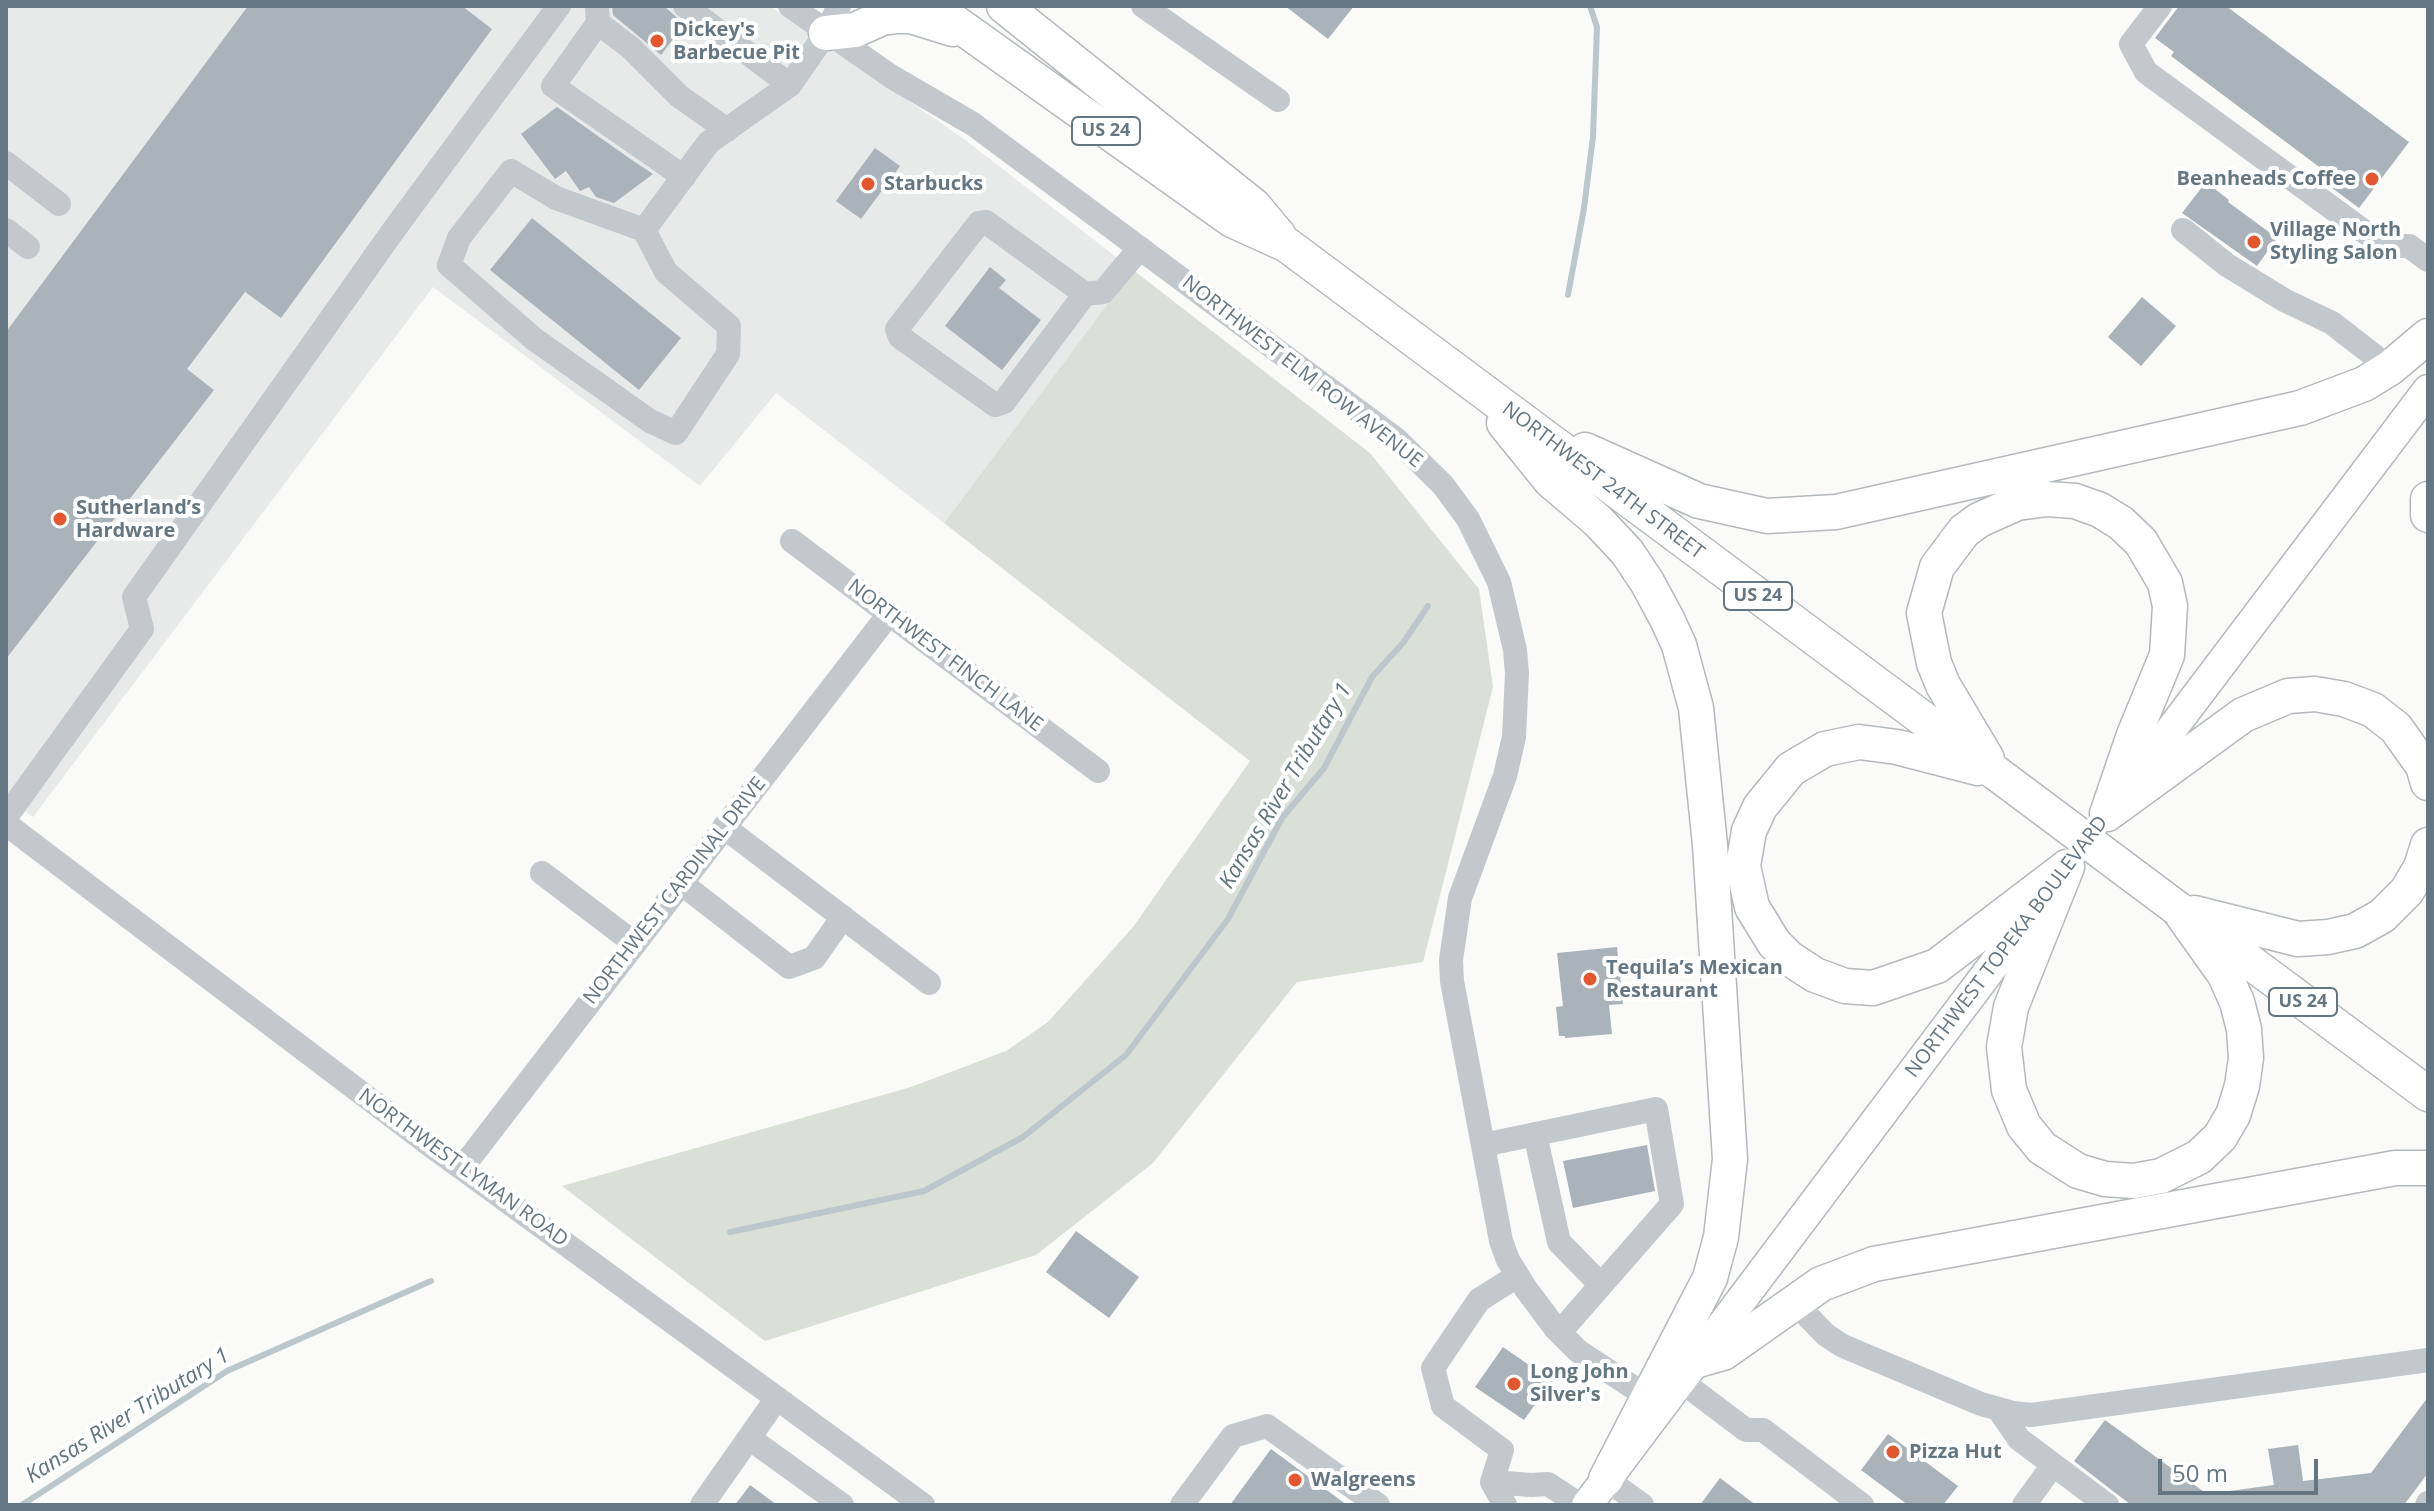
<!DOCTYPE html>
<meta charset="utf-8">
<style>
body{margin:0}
#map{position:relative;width:2434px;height:1511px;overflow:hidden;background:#fafaf8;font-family:"Open Sans",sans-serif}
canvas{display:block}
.frame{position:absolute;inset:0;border:8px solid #657683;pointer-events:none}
.scale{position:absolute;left:2158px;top:1459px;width:160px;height:36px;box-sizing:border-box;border:4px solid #657683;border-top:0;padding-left:10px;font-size:24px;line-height:28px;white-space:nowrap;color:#657683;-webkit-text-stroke:6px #fff;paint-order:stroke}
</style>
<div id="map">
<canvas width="2434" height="1511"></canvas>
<div class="frame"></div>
<div class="scale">50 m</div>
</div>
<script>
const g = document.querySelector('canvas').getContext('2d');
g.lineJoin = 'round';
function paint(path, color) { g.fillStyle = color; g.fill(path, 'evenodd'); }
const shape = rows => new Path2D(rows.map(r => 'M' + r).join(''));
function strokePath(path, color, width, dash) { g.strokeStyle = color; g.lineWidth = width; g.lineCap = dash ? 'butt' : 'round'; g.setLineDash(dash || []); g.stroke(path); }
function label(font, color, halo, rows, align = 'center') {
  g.font = font + ' "Open Sans",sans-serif'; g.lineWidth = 8; g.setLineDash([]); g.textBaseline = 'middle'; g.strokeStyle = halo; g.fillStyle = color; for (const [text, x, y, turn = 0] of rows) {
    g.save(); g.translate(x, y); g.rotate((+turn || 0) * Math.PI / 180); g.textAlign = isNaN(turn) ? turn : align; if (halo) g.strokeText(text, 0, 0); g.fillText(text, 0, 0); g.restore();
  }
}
const built = shape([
 [6,6,770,6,964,139,1133,270,944,523,776,393,700,486,433,287,33,817,6,797]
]);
const green = shape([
 [1133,270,1370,453,1479,589,1493,687,1423,962,1297,982,1153,1163,1036,1255,765,1341,562,1186,911,1087,1006,1051,1048,1022,1133,927,1250,761,944,523]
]);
const stream = shape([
 [1568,295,1584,208,1593,137,1597,27,1590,6],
 [730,1232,924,1191,1023,1137,1126,1055,1228,919,1282,818,1324,768,1372,677,1403,643,1428,606],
 [22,1505,227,1371,431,1281]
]);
const building = shape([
 [248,6,462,6,492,29,281,318,245,292,187,369,214,390,6,659,6,332],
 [612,6,664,6,682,22,680,24,683,26,661,55,613,15],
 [1285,6,1354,6,1328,39],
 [2179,6,2226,6,2409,142,2359,208,2324,182,2330,175,2171,56,2174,52,2155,38],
 [557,107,629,158,653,174,614,203,596,197,589,187,580,191,566,171,555,179,521,134],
 [875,148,900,166,861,219,836,201],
 [2206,182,2229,200,2228,202,2277,238,2257,266,2182,213],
 [532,218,681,338,639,390,490,270],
 [990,267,1006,280,999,288,1041,320,1002,370,945,326],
 [2142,297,2176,326,2141,366,2108,337],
 [1617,947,1623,1004,1609,1005,1612,1034,1565,1038,1565,1036,1559,1036,1556,1007,1563,1006,1557,953],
 [1647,1145,1655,1191,1573,1208,1563,1161],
 [1076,1231,1139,1277,1109,1318,1046,1272],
 [1503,1347,1552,1381,1524,1420,1475,1387],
 [2428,1397,2428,1473,2404,1505,2131,1505,2074,1461,2105,1420,2207,1494,2274,1485,2268,1449,2298,1445,2303,1481,2371,1473],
 [1888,1434,1958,1486,1943,1505,1908,1505,1861,1470],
 [1271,1449,1347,1505,1230,1505],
 [1720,1478,1756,1505,1700,1505],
 [750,1485,777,1505,735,1505]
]);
const minor = shape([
 [597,6,598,23,631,48,679,96,727,130],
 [685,6,790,85],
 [790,6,892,77,973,124,1396,439,1443,485,1468,519,1499,582,1515,650,1517,673,1514,737,1505,776,1460,898,1451,960,1452,981,1501,1241,1508,1260,1526,1289,1556,1329,1578,1351,1660,1405],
 [1143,6,1278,100],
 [2160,6,2131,44,2146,72,2384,246,2409,246,2428,260],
 [598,23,553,86,684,177],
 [6,163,59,204],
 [6,230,28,247],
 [644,230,556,198,511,171,459,238,449,265,534,339,650,421,676,433,728,354,729,326,666,272,644,230,709,142,790,85,826,33,839,6],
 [2183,230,2227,265,2284,300,2332,323,2390,368],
 [1085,294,986,222,979,223,897,329,900,337,995,405,1004,402,1085,294,1103,292,1140,248],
 [792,541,1098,771],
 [6,817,142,629,134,597,393,231,559,6],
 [6,824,430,1145,923,1505],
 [724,827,929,983],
 [542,873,634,943],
 [681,883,789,967,814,958,843,917],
 [1535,1134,1559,1242,1601,1285],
 [1483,1145,1656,1109,1672,1204,1560,1332],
 [462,1168,889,614],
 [1793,1301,1826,1335,1843,1346,1981,1404,2013,1413,2031,1415,2428,1360],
 [1681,1381,1746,1430,1763,1430,1862,1505],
 [1999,1410,2019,1439,2107,1505],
 [749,1438,842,1505],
 [1606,1479,1642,1505],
 [1492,1482,1531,1485,1548,1484,1580,1505],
 [702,1505,777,1398],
 [1182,1505,1233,1436,1267,1426,1378,1505],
 [1505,1505,1492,1482,1502,1450,1443,1406,1433,1368,1479,1300,1517,1276],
 [2024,1505,2053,1465],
 [2427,1505,2428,1503]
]);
const major = shape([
 [2118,800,2428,390],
 [1587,1505,2053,886]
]);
const highway = shape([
 [932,6,1232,220,1287,245,1996,773],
 [1004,6,1254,206,1279,236],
 [826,33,855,30,882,18,897,16,911,16,953,29],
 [1504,423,1551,481,1598,521,1627,552,1647,582,1667,619,1679,645,1696,708,1710,845,1730,1159,1721,1237,1710,1278,1606,1479],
 [1585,450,1699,501,1767,516,1836,512,2300,408,2364,384,2390,368,2428,336],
 [2428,499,2428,515],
 [1987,759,1943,685,1934,663,1924,613,1937,567,1964,531,1979,520,2017,503,2047,499,2075,501,2100,510,2121,523,2141,542,2165,583,2170,606,2167,655,2134,735,2107,814],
 [1978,768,1897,747,1859,742,1825,749,1791,769,1760,807,1749,831,1743,866,1752,907,1774,943,1789,958,1815,975,1845,986,1873,988,1937,966,2067,867],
 [2107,814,2243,715,2288,696,2315,694,2344,699,2373,710,2396,728,2423,766,2428,783],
 [2067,867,2011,1007,2004,1047,2009,1090,2024,1126,2042,1148,2078,1171,2105,1179,2134,1181,2161,1176,2199,1157,2220,1137,2233,1115,2242,1086,2246,1058,2244,1029,2237,1002,2225,975,2178,909],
 [2194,913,2298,939,2328,937,2355,931,2382,916,2407,891,2421,867,2428,845],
 [2204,928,2428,1094],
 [1695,1361,1723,1353,1821,1284,1874,1264,2357,1175,2395,1168,2428,1168]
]);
const highwayBridge = shape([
 [1996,773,2178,909]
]);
const markers = [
 [657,41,8,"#e4572e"],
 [2372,179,8,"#e4572e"],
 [868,184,8,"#e4572e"],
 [2254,242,8,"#e4572e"],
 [60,519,8,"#e4572e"],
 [1590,979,8,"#e4572e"],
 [1514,1384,8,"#e4572e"],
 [1893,1452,8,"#e4572e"],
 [1295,1480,8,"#e4572e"]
];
const shields = [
 [1106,131,68],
 [1758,596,68],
 [2303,1002,68]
];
const shieldNames = [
 ["US 24",1106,131],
 ["US 24",1758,596],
 ["US 24",2303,1002]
];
const poiNames = [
 ["Dickey's",673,30],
 ["Barbecue Pit",673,53],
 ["Beanheads Coffee",2356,179,"right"],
 ["Starbucks",884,184],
 ["Village North",2270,230],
 ["Styling Salon",2270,253],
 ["Sutherland’s",76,508],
 ["Hardware",76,531],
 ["Tequila’s Mexican",1606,968],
 ["Restaurant",1606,991],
 ["Long John",1530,1372],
 ["Silver's",1530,1395],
 ["Pizza Hut",1909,1452],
 ["Walgreens",1311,1480]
];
const streetNames = [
 ["NORTHWEST ELM ROW AVENUE",1302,372,38],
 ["NORTHWEST 24TH STREET",1603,481,37],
 ["NORTHWEST FINCH LANE",945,656,37],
 ["NORTHWEST CARDINAL DRIVE",675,891,-52],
 ["NORTHWEST TOPEKA BOULEVARD",2007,947,-53],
 ["NORTHWEST LYMAN ROAD",463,1168,36]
];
const waterNames = [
 ["Kansas River Tributary 1",1286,786,-59],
 ["Kansas River Tributary 1",128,1416,-32]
];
paint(built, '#e8e9e9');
paint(green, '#dadfd7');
strokePath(stream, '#bbc7cb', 6);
paint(building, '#aab3b9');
strokePath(major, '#b5babe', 33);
strokePath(highway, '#b4b9bd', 37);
strokePath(minor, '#c3c8cc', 24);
strokePath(major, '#fff', 30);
strokePath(highway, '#fff', 34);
strokePath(highwayBridge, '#b4b9bd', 37, []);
strokePath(highwayBridge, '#fff', 34);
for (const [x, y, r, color] of markers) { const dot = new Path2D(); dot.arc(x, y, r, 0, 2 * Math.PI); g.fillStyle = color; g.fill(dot); strokePath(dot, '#fff', 3); }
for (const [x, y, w] of shields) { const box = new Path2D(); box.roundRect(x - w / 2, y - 14, w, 28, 6); g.fillStyle = '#fff'; g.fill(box); strokePath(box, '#657683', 2); }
label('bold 18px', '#657683', null, shieldNames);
label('bold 20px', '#657683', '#fff', poiNames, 'left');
label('20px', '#657683', '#fff', streetNames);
label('italic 22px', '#60757c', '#fff', waterNames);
</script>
